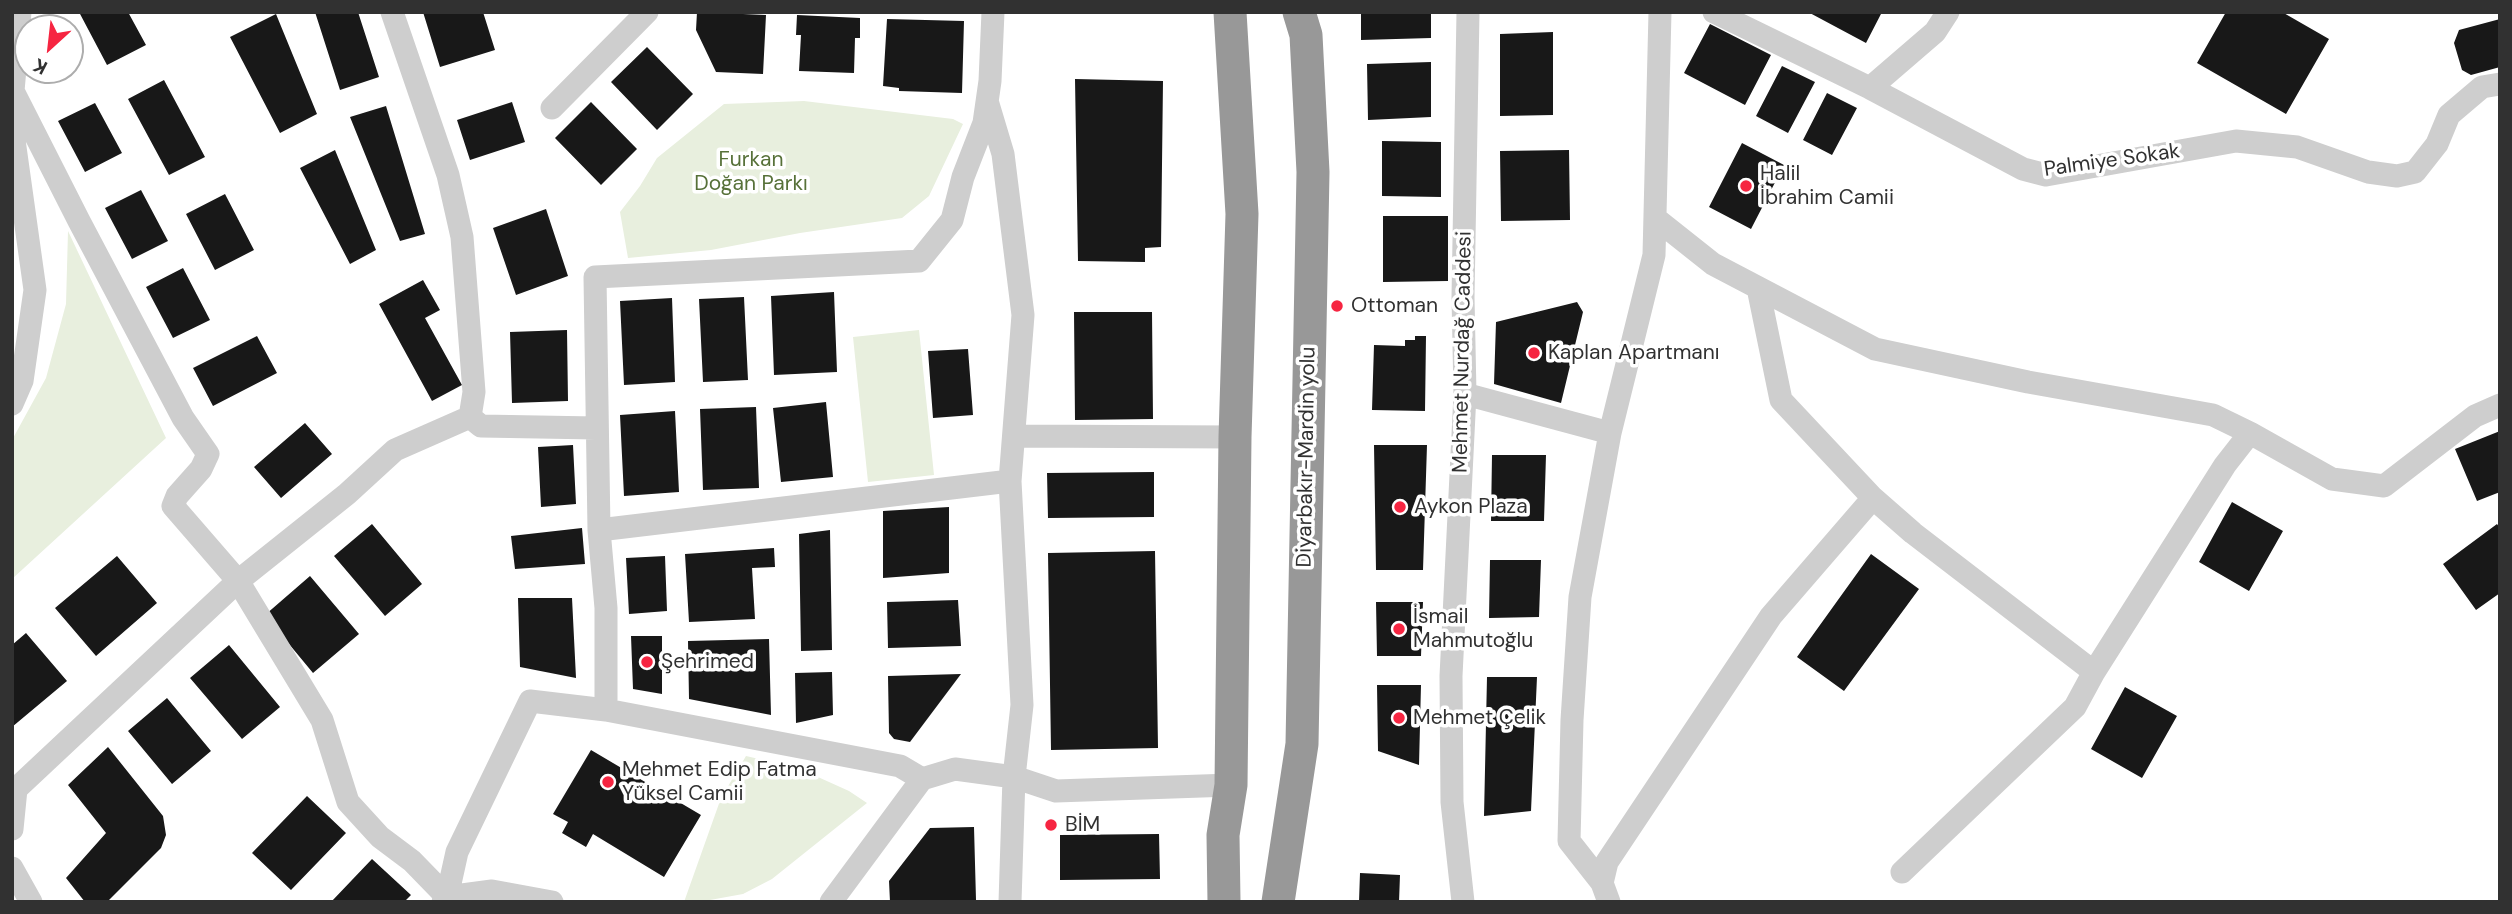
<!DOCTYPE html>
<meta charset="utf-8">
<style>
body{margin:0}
#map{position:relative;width:2512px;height:914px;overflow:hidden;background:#fff;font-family:"DM Sans",sans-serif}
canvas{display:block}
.frame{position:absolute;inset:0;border:14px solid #313131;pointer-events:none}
.north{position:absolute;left:14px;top:14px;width:70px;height:70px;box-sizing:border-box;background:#fff;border:2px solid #adadad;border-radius:50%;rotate:207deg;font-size:19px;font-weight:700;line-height:28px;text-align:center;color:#313131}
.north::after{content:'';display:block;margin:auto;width:24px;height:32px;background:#f62541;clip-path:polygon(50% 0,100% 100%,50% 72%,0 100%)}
</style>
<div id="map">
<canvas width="2512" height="914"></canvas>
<div class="frame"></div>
<div class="north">K</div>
</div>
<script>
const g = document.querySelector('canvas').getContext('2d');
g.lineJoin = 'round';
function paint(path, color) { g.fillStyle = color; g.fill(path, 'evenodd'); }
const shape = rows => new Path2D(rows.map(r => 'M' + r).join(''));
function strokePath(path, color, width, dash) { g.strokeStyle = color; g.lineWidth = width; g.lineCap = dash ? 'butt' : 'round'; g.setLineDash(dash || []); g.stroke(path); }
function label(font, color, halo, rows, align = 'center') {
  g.font = font + ' "DM Sans",sans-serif'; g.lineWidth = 7; g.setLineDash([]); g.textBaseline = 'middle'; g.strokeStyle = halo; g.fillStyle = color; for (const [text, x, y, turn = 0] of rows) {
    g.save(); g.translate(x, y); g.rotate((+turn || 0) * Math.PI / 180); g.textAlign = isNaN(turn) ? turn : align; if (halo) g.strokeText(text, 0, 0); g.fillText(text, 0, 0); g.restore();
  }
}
const green = shape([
 [804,101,953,119,963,124,929,196,902,218,800,233,711,250,628,258,620,212,640,186,657,158,724,104],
 [68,231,166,438,12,579,12,440,46,378,66,304],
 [919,330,934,475,868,482,853,337],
 [746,756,798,768,849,791,867,803,772,879,743,894,699,902,684,902,721,798]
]);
const building = shape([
 [79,12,128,12,146,45,107,65],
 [315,12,358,12,379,77,340,90],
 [423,12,483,12,495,50,440,67],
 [697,12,766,15,763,74,716,72,696,30],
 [1361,12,1431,12,1431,38,1361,40],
 [1808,12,1882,12,1866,43],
 [2226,12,2282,12,2329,39,2286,114,2197,63],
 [276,14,317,114,280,133,230,37],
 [797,15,860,18,860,38,855,38,854,73,799,71,801,35,796,35],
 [887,19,964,21,962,93,899,91,899,88,883,86],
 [2500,19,2500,67,2471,75,2462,70,2454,43,2459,30],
 [1710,24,1771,55,1745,105,1684,73],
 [1553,32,1553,115,1500,116,1500,34],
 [647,47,693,94,657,130,611,82],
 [1431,62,1431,117,1368,120,1367,64],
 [1782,66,1815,82,1788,133,1756,116],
 [1075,79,1163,81,1161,247,1145,248,1145,262,1078,261],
 [164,80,205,157,169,175,128,99],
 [1827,93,1857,108,1832,155,1803,140],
 [512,102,525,142,470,160,457,120],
 [591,102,637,149,601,185,555,138],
 [95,103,122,153,85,172,58,121],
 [386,106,425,234,400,241,350,117],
 [1382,141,1441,142,1441,197,1382,196],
 [1742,143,1784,165,1751,229,1709,207],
 [335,150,376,250,350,264,300,168],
 [1569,150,1570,220,1501,221,1500,151],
 [141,190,168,241,132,259,105,208],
 [225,194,254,250,215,270,186,214],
 [546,209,568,276,516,295,493,228],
 [1383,216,1448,216,1448,281,1383,282],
 [183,268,210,320,173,338,146,287],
 [423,280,440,310,425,318,462,385,432,401,379,304],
 [834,292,837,372,774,375,771,296],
 [744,297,748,380,703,382,699,299],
 [672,298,675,382,624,385,620,301],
 [1577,302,1583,312,1561,403,1494,384,1496,322],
 [1074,312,1152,312,1153,419,1075,420],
 [567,330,568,401,512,403,510,332],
 [257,336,277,373,213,406,193,368],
 [1415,336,1426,336,1425,411,1372,410,1374,345,1405,346,1405,340,1415,340],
 [968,349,973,415,933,418,928,351],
 [826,402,833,477,781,482,773,408],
 [756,407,759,488,703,490,700,409],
 [675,411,679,492,624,496,620,415],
 [305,423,332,454,281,498,254,467],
 [2500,431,2500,492,2477,501,2455,449],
 [573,445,576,504,541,507,538,447],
 [1374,445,1427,445,1423,570,1376,570],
 [1492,455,1546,455,1544,521,1491,521],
 [1154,472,1154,517,1048,518,1047,473],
 [2232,502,2283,531,2249,591,2199,562],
 [949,507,949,573,883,578,883,511],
 [372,524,422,584,385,616,334,556],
 [2497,524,2500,528,2500,593,2476,610,2443,564],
 [582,528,585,564,515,569,511,536],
 [830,530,832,650,801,651,799,534],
 [774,548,775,567,752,568,755,619,689,622,685,554],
 [1155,551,1158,748,1051,750,1048,553],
 [1871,554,1919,589,1844,691,1797,657],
 [117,556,157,603,96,656,55,608],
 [665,556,667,611,629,614,626,558],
 [1490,560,1541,560,1539,617,1489,618],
 [310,576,359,634,313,673,265,615],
 [518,598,572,598,576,678,520,667],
 [958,600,961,646,888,648,887,602],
 [1376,602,1423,602,1421,656,1377,656],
 [26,633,67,681,12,727,12,645],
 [631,636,662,636,662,694,633,689],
 [769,639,771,715,689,699,688,641],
 [229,645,280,707,242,739,190,678],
 [832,672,833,715,796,723,795,673],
 [961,674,910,742,894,739,889,733,888,676],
 [1487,677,1537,677,1531,811,1484,816],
 [1377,685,1421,685,1419,765,1378,751],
 [2125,687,2177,716,2142,778,2091,749],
 [167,698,211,751,172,784,128,731],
 [108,747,163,816,166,835,161,848,107,902,85,902,66,878,106,833,68,785],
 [591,750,701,815,664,877,593,834,586,847,562,833,568,822,553,814],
 [307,796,346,833,291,890,252,853],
 [974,827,976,900,890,902,889,881,930,828],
 [1159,834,1160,879,1060,880,1060,835],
 [372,859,411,895,404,902,331,902],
 [1360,873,1400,875,1399,902,1359,902]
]);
const minor = shape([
 [392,12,448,175,462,237,474,392,470,417,481,426,596,428],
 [1714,12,1870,88,2023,169,2046,175,2236,141,2297,147,2368,172,2397,176,2415,172,2437,144,2449,115,2482,87,2500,84],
 [1870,88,1935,32,1948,12],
 [13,91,79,221,183,418,208,454,201,469,177,496,173,506,238,581,16,789],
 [988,104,1003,154,1023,315,1010,481,1022,705,1014,777,1010,902],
 [552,108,647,12],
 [1655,218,1713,264,1875,349,2028,382,2213,415,2250,433,2225,465,2094,672,2075,707,1902,872],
 [1758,288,1781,400,1873,498,1913,533,2094,672],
 [1465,394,1610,433],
 [12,404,22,381,35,290,14,140,13,91,20,12],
 [2250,433,2332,479,2384,486,2475,416,2500,405],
 [1014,436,1235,437],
 [599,530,1010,481],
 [606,710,900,766,922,779],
 [12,787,16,789,12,829],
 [12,868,31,902],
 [1602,883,1569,841,1572,720,1580,597,1610,433,1654,255,1660,12],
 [447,897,457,852,530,701,606,710,606,608,599,530,595,277,919,261,952,220,963,177,984,123,990,81,993,12],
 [447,897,412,861,380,837,348,802,322,720,238,581,347,494,395,450,470,417],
 [443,902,447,897,492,891,552,902],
 [831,902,922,779,955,769,1014,777,1056,791,1231,785],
 [1463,902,1452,802,1451,676,1465,394,1463,297,1468,12],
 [1609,902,1602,883,1607,862,1771,616,1873,498]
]);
const highway = shape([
 [1224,902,1223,835,1231,785,1235,437,1242,214,1230,12],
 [1278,902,1302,744,1313,172,1306,35,1299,12]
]);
const markers = [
 [1746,186,7,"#f62541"],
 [1337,306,7,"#f62541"],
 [1534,353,7,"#f62541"],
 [1400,507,7,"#f62541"],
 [1399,629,7,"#f62541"],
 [647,662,7,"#f62541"],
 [1399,718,7,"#f62541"],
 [608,782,7,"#f62541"],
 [1051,825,7,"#f62541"]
];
const parkNames = [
 ["Furkan",751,160],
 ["Doğan Parkı",751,184]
];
const streetNames = [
 ["Palmiye Sokak",2112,161,-8],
 ["Mehmet Nurdağ Caddesi",1463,352,-89],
 ["Diyarbakır-Mardin yolu",1307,457,-89]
];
const poiNames = [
 ["Halil",1760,174],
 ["İbrahim Camii",1760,198],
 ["Ottoman",1351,306],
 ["Kaplan Apartmanı",1548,353],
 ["Aykon Plaza",1414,507],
 ["İsmail",1413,617],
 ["Mahmutoğlu",1413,641],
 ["Şehrimed",661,662],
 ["Mehmet Çelik",1413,718],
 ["Mehmet Edip Fatma",622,770],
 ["Yüksel Camii",622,794],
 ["BİM",1065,825]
];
paint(green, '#e8efde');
paint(building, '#181818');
strokePath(minor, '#cecece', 23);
strokePath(highway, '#989898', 33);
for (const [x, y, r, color] of markers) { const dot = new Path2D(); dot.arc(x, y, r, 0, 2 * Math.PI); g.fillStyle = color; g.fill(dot); strokePath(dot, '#fff', 2.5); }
label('21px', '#577139', '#fff', parkNames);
label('21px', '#313131', '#fff', streetNames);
label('21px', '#313131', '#fff', poiNames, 'left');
</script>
